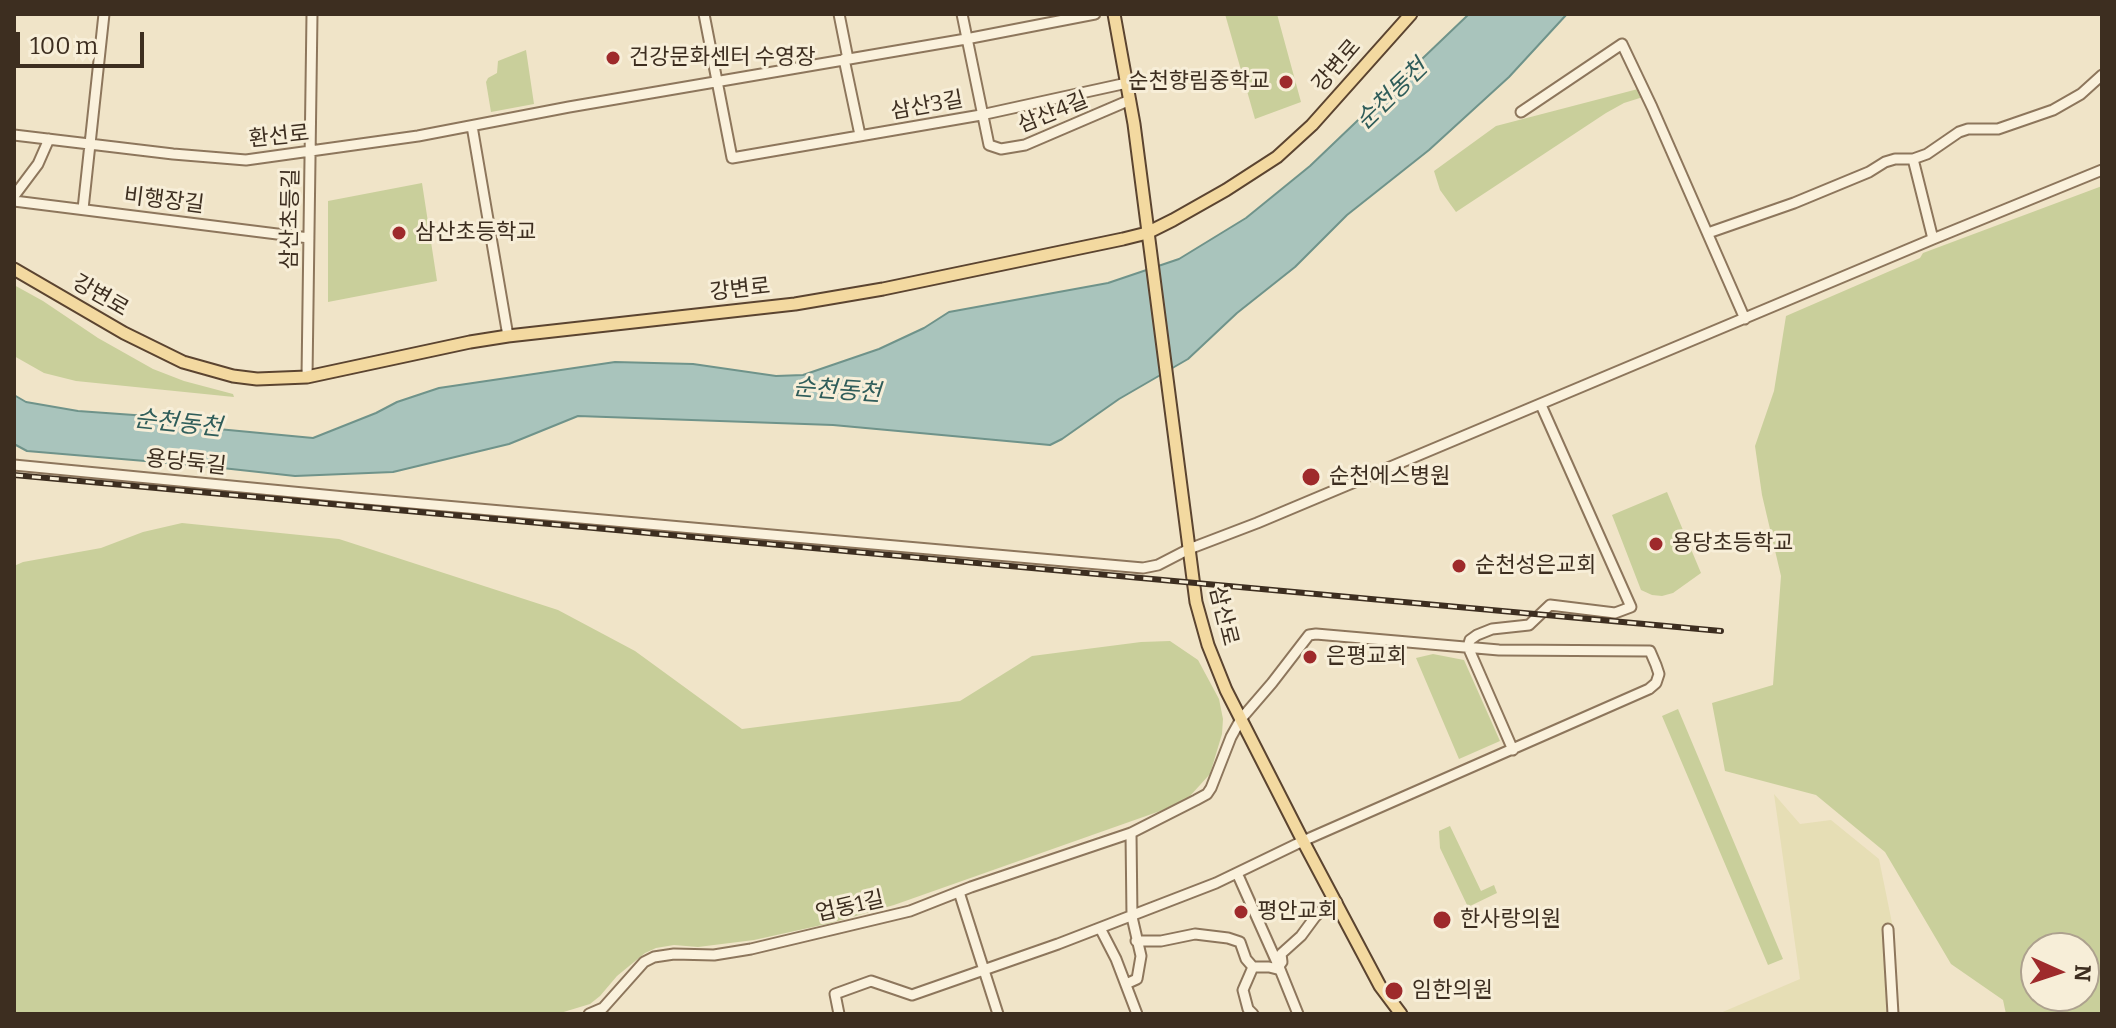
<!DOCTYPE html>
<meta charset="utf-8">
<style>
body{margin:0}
#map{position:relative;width:2116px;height:1028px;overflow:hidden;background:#f0e4c8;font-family:Bitter,serif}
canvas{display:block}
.frame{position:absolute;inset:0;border:16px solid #3d2e20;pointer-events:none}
.north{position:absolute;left:2020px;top:932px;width:80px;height:80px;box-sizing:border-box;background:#f7eed8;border:2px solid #ada18e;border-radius:50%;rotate:93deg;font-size:22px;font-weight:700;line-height:32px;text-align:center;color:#3d2e20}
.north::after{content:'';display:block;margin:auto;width:28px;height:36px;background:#9e2a2b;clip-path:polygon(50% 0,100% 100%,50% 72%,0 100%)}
.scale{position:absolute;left:16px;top:32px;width:128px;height:36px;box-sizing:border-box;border:4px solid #3d2e20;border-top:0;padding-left:10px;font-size:24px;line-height:28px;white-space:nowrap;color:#3d2e20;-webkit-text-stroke:6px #f7eed8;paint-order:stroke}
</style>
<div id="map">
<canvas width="2116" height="1028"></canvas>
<div class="frame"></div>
<div class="north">N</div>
<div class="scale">100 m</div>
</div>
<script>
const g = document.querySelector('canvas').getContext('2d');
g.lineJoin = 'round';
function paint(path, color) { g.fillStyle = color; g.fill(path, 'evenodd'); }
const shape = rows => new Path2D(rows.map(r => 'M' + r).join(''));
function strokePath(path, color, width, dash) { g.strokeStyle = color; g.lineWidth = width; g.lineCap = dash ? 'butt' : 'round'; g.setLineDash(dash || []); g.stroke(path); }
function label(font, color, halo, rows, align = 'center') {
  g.font = font + ' Bitter,"Noto Sans KR",serif'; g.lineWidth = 6; g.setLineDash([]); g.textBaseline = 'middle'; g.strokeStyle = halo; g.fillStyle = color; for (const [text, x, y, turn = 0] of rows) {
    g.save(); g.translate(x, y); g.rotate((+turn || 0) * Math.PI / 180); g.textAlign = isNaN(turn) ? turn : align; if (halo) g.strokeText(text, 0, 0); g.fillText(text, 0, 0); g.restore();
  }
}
const farmland = shape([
 [1774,794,1800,824,1831,820,1879,859,1892,923,1899,1014,1718,1014,1800,979]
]);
const green = shape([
 [1225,14,1277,14,1301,102,1255,119],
 [526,50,534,104,491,112,486,82,488,78,497,73,498,61],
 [1638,89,1643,97,1624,103,1606,113,1456,212,1440,190,1434,171,1496,126],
 [422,183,437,281,328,302,328,201],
 [2102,186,2102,1014,2006,1014,2003,1000,1951,964,1885,852,1816,795,1725,771,1712,703,1773,685,1781,576,1762,495,1755,446,1774,391,1786,316,1920,258,1923,253],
 [2036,948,2084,948,2084,996,2036,996],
 [14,285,43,301,98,338,153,369,184,381,233,394,234,397,76,381,44,373,14,356],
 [1667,492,1701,573,1673,593,1662,596,1652,595,1641,590,1612,515],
 [182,523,339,539,558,610,635,651,742,729,960,701,1032,656,1141,642,1170,641,1198,660,1219,699,1223,719,1222,734,1210,774,1190,796,1163,810,894,905,831,923,754,940,698,947,674,945,656,948,645,953,617,976,600,996,590,1004,557,1014,14,1014,14,566,23,562,101,548,143,532],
 [1433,654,1464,660,1500,741,1459,759,1416,658],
 [1678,709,1783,959,1768,965,1662,716],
 [1450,826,1481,891,1494,885,1497,893,1468,907,1440,848,1439,831]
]);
const water = shape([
 [1469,14,1567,14,1509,77,1429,150,1347,215,1295,267,1237,313,1188,359,1119,399,1062,439,1050,445,833,425,578,416,509,444,393,472,295,476,204,466,27,451,14,444,14,395,26,402,78,411,148,416,218,429,313,438,376,413,397,402,439,388,615,362,693,364,776,376,803,375,879,349,924,328,949,312,1108,283,1179,259,1246,218,1310,166,1469,14]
]);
const minor = shape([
 [704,14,732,158,981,115,1127,83],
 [839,14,848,59],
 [962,14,989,145,1001,149,1025,145,1130,100],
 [844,59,860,135],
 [1521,112,1622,44,1652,107,1745,319],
 [472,126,508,336],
 [14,135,173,154,246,160,418,136,569,107,966,39,1095,14],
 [1913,159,1933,239],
 [14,196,38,164,49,139],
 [14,201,309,238],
 [83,209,104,14],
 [1708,233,1794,203,1869,172,1885,162,1895,159,1913,159,1927,154,1959,132,1968,129,1998,129,2053,110,2081,94,2102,75],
 [307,377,312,14],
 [14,465,355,498,1143,568,1158,565,1189,549,1257,523,1933,239,2102,170],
 [1513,750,1468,647,1470,640,1477,635,1492,629,1529,625,1550,605,1615,613,1631,607,1541,405],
 [1237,873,1279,967,1298,1014],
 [959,892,998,1014],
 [1100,928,1116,959,1137,1014],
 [1888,929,1893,1014],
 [1136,941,1161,941,1195,934,1228,938,1240,942,1246,959,1253,967],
 [1126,984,1137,979,1141,956,1132,917,1131,833],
 [589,1014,603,1008,644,962,654,957,674,954,714,955,751,949,910,911,971,887,1131,833,1196,800,1207,794,1211,788,1231,737,1241,719,1272,683,1309,635,1316,634,1499,650,1650,651,1656,665,1659,674,1656,683,1649,689,1303,841,1216,883,1058,944,912,995,871,981,835,994,839,1014],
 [1253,1014,1248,1009,1243,990,1253,967,1269,967,1277,969,1282,962,1281,954,1301,936,1315,917,1325,907,1337,902]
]);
const major = shape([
 [1114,14,1134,124,1196,602,1208,645,1226,690,1303,841,1380,986,1401,1014],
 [14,269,124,333,183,362,233,376,257,379,307,377,470,342,508,336,795,304,883,289,1123,239,1147,233,1173,220,1226,190,1277,157,1312,125,1411,14]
]);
const rail = shape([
 [14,475,1721,631]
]);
const markers = [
 [613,58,8,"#9e2a2b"],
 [1286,82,8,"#9e2a2b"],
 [399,233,8,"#9e2a2b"],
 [1311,477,10,"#9e2a2b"],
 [1656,544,8,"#9e2a2b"],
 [1459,566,8,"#9e2a2b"],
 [1310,657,8,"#9e2a2b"],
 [1241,912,8,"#9e2a2b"],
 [1442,920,10,"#9e2a2b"],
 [1394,991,10,"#9e2a2b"]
];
const poiNames = [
 ["건강문화센터 수영장",629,58],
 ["순천향림중학교",1270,82,"right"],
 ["삼산초등학교",415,233],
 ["순천에스병원",1329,477],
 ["용당초등학교",1672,544],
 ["순천성은교회",1475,566],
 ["은평교회",1326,657],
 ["평안교회",1257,912],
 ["한사랑의원",1460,920],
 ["임한의원",1412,991]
];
const streetNames = [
 ["강변로",1337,66,-49],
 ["삼산3길",927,106,-10],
 ["삼산4길",1053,113,-22],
 ["환선로",279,137,-6],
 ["비행장길",164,201,7],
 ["삼산초등길",291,219,-89],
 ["강변로",740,290,-6],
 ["강변로",100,296,30],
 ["용당둑길",186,463,6],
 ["삼산로",1223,616,76],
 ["업동1길",850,907,-13]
];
const waterNames = [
 ["순천동천",1392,95,-44],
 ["순천동천",837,391,4],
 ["순천동천",178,424,6]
];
paint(farmland, '#e6deb5');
paint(green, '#c9cf9b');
paint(water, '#a9c4bc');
strokePath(water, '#6f938a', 2);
strokePath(minor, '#8d765c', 13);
strokePath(major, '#5b4430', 15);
strokePath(minor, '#faf1dc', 9);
strokePath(major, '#f3d9a0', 11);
strokePath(rail, '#3d2e20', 6);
strokePath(rail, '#f7eed8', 3, [9]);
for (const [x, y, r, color] of markers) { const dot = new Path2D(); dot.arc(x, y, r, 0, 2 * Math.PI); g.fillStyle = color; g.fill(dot); strokePath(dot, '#f7eed8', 3); }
label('22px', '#3d2e20', '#f7eed8', poiNames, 'left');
label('22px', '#3d2e20', '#f7eed8', streetNames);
label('italic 24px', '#2f5d5a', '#f7eed8', waterNames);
</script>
